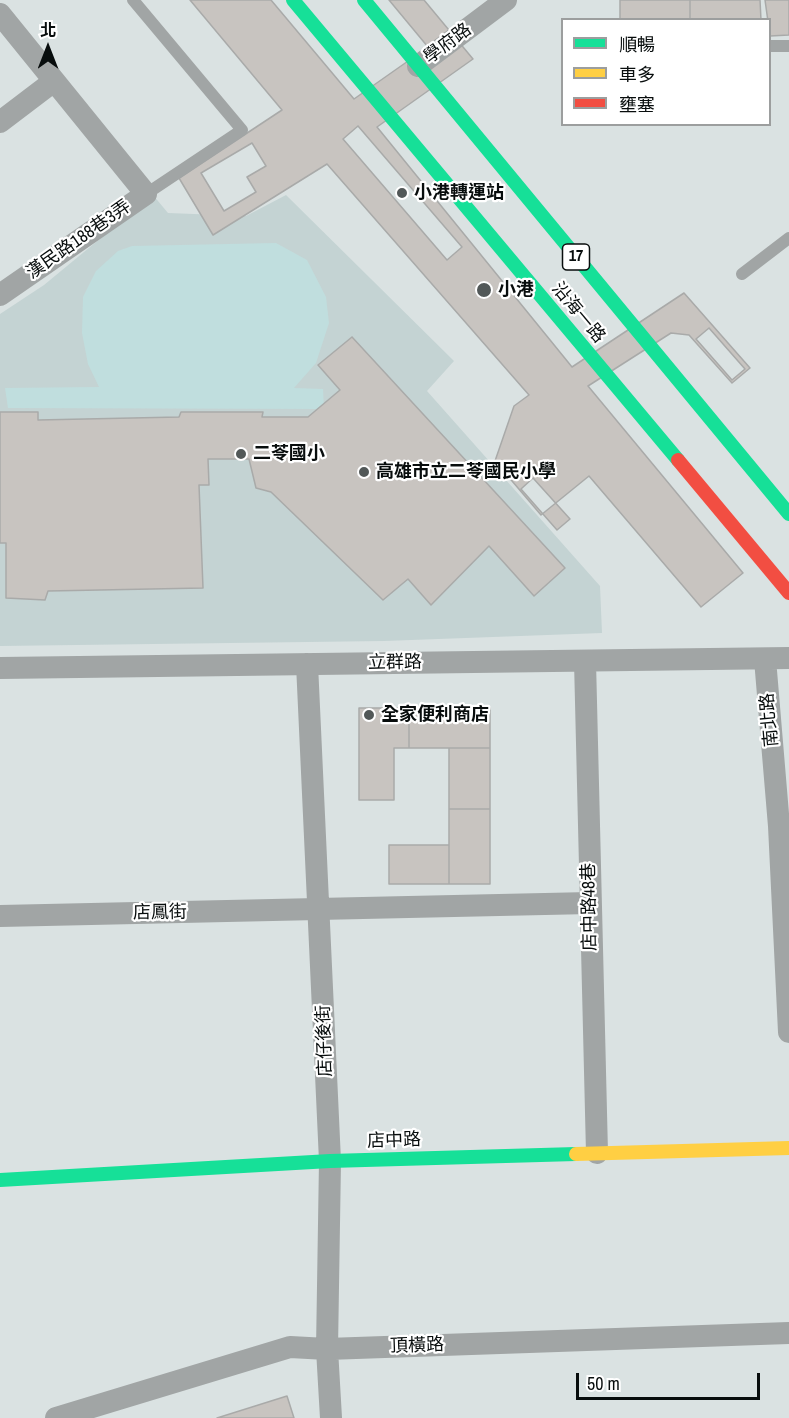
<!DOCTYPE html>
<meta charset="utf-8">
<style>
body{margin:0}
#map{position:relative;width:789px;height:1418px;overflow:hidden;background:#dae2e2;font-family:"Archivo Narrow","Noto Sans TC",sans-serif}
canvas{display:block}
.legend{position:absolute;left:561px;top:18px;width:210px;height:108px;box-sizing:border-box;background:#fff;border:2px solid #9c9e9e;margin:0;padding:8px 10px;list-style:none;font-size:18px;color:#080d0d}
.legend li{display:flex;align-items:center;gap:12px;height:30px}
.legend b{width:30px;border:2px solid #9c9e9e}
.north{position:absolute;left:18px;top:18px;width:60px;height:60px;-webkit-text-stroke:4px #fff;paint-order:stroke;rotate:0deg;font-size:16px;font-weight:700;line-height:24px;text-align:center;color:#080d0d}
.north::after{content:'';display:block;margin:auto;width:21px;height:27px;background:#080d0d;clip-path:polygon(50% 0,100% 100%,50% 72%,0 100%)}
.scale{position:absolute;left:576px;top:1373px;width:184px;height:27px;box-sizing:border-box;border:3px solid #080d0d;border-top:0;padding-left:8px;font-size:18px;line-height:21px;white-space:nowrap;color:#080d0d;-webkit-text-stroke:4px #fff;paint-order:stroke}
</style>
<div id="map">
<canvas width="789" height="1418"></canvas>
<ul class="legend">
<li><b style="height:8px;background:#16e098"></b>順暢</li>
<li><b style="height:8px;background:#ffcf43"></b>車多</li>
<li><b style="height:8px;background:#f24e42"></b>壅塞</li>
</ul>
<div class="north">北</div>
<div class="scale">50 m</div>
</div>
<script>
const g = document.querySelector('canvas').getContext('2d');
g.lineJoin = 'round';
function paint(path, color) { g.fillStyle = color; g.fill(path, 'evenodd'); }
const shape = rows => new Path2D(rows.map(r => 'M' + r).join(''));
function strokePath(path, color, width, dash) { g.strokeStyle = color; g.lineWidth = width; g.lineCap = dash ? 'butt' : 'round'; g.setLineDash(dash || []); g.stroke(path); }
function label(font, color, halo, rows, align = 'center') {
  g.font = font + ' "Archivo Narrow","Noto Sans TC",sans-serif'; g.lineWidth = 4.5; g.setLineDash([]); g.textBaseline = 'middle'; g.strokeStyle = halo; g.fillStyle = color; for (const [text, x, y, turn = 0] of rows) {
    g.save(); g.translate(x, y); g.rotate((+turn || 0) * Math.PI / 180); g.textAlign = isNaN(turn) ? turn : align; if (halo) g.strokeText(text, 0, 0); g.fillText(text, 0, 0); g.restore();
  }
}
const built = shape([
 [153,195,168,213,246,216,286,195,454,361,427,391,600,586,602,633,384,641,0,646,0,314,44,285]
]);
const green = shape([
 [276,243,307,260,326,297,329,323,316,363,294,388,323,389,324,409,8,408,5,388,99,387,88,364,82,333,83,297,96,271,118,251,132,246]
]);
const building = shape([
 [190,0,271,0,354,99,428,47,389,0,424,0,473,59,377,127,572,367,684,293,750,368,732,383,689,335,671,333,588,386,743,573,701,607,589,476,541,515,495,461,514,406,529,395,327,164,213,235,179,178,282,110,190,0],
 [620,0,690,0,690,20,620,20,620,0],
 [690,0,760,0,761,20,690,20,690,0],
 [765,0,789,0,789,35,770,36,765,0],
 [358,126,462,247,447,260,343,139,358,126],
 [252,143,266,166,247,177,256,192,224,211,201,173,252,143],
 [709,328,745,369,732,380,696,339,709,328],
 [352,337,565,568,534,596,489,546,431,605,408,579,383,600,271,492,256,488,249,459,208,459,209,485,199,485,203,588,48,591,45,600,6,598,6,543,0,543,0,412,38,412,38,420,179,417,181,412,263,412,262,417,308,417,340,390,318,365,352,337],
 [533,478,570,519,557,530,521,489,533,478],
 [359,708,409,708,409,748,394,748,394,800,359,800,359,708],
 [409,708,490,708,490,748,409,748,409,708],
 [449,748,490,748,490,809,449,809,449,748],
 [449,809,490,809,490,884,449,884,449,809],
 [389,845,449,845,449,884,389,884,389,845],
 [287,1396,294,1418,217,1418,287,1396]
]);
const lane = shape([
 [133,0,242,130,146,194],
 [770,46,789,46],
 [742,274,789,238]
]);
const street = shape([
 [0,14,146,194,0,295],
 [418,66,506,0],
 [0,122,54,81],
 [765,659,779,826,789,1032],
 [585,661,597,1153],
 [307,664,330,1161,327,1349,331,1418],
 [0,668,789,658],
 [0,916,590,903],
 [56,1418,290,1347,327,1349,789,1333]
]);
const fast = shape([
 [293,0,678,460],
 [364,0,789,514],
 [0,1180,330,1161,576,1154]
]);
const slow = shape([
 [576,1154,789,1148]
]);
const jam = shape([
 [678,460,789,593]
]);
const markers = [
 [402,193,6,"#525858"],
 [484,290,8,"#525858"],
 [241,454,6,"#525858"],
 [364,472,6,"#525858"],
 [369,715,6,"#525858"]
];
const shields = [
 [576,257,27]
];
const shieldNames = [
 ["17",576,257]
];
const streetNames = [
 ["學府路",448,44,-37],
 ["漢民路188巷3弄",79,240,-35],
 ["沿海一路",578,313,50],
 ["立群路",395,663,-1],
 ["南北路",770,720,-95],
 ["店中路48巷",590,907,-91],
 ["店鳳街",160,913,-1],
 ["店仔後街",325,1041,-92],
 ["店中路",394,1141,-2],
 ["頂橫路",417,1346,-2]
];
const poiNames = [
 ["小港轉運站",414,193],
 ["小港",498,290],
 ["二苓國小",253,454],
 ["高雄市立二苓國民小學",376,472],
 ["全家便利商店",381,715]
];
paint(built, '#c4d3d3');
paint(green, '#c0dede');
paint(building, '#c8c4c0');
strokePath(building, '#a9aaa9', 1.5);
strokePath(lane, '#a1a5a5', 12);
strokePath(street, '#a1a5a5', 22);
strokePath(fast, '#16e098', 14);
strokePath(slow, '#ffcf43', 14);
strokePath(jam, '#f24e42', 14);
for (const [x, y, r, color] of markers) { const dot = new Path2D(); dot.arc(x, y, r, 0, 2 * Math.PI); g.fillStyle = color; g.fill(dot); strokePath(dot, '#fff', 2); }
for (const [x, y, w] of shields) { const box = new Path2D(); box.roundRect(x - w / 2, y - 13, w, 26, 4.5); g.fillStyle = '#fff'; g.fill(box); strokePath(box, '#080d0d', 1.5); }
label('bold 16px', '#080d0d', null, shieldNames);
label('18px', '#080d0d', '#fff', streetNames);
label('bold 18px', '#080d0d', '#fff', poiNames, 'left');
</script>
